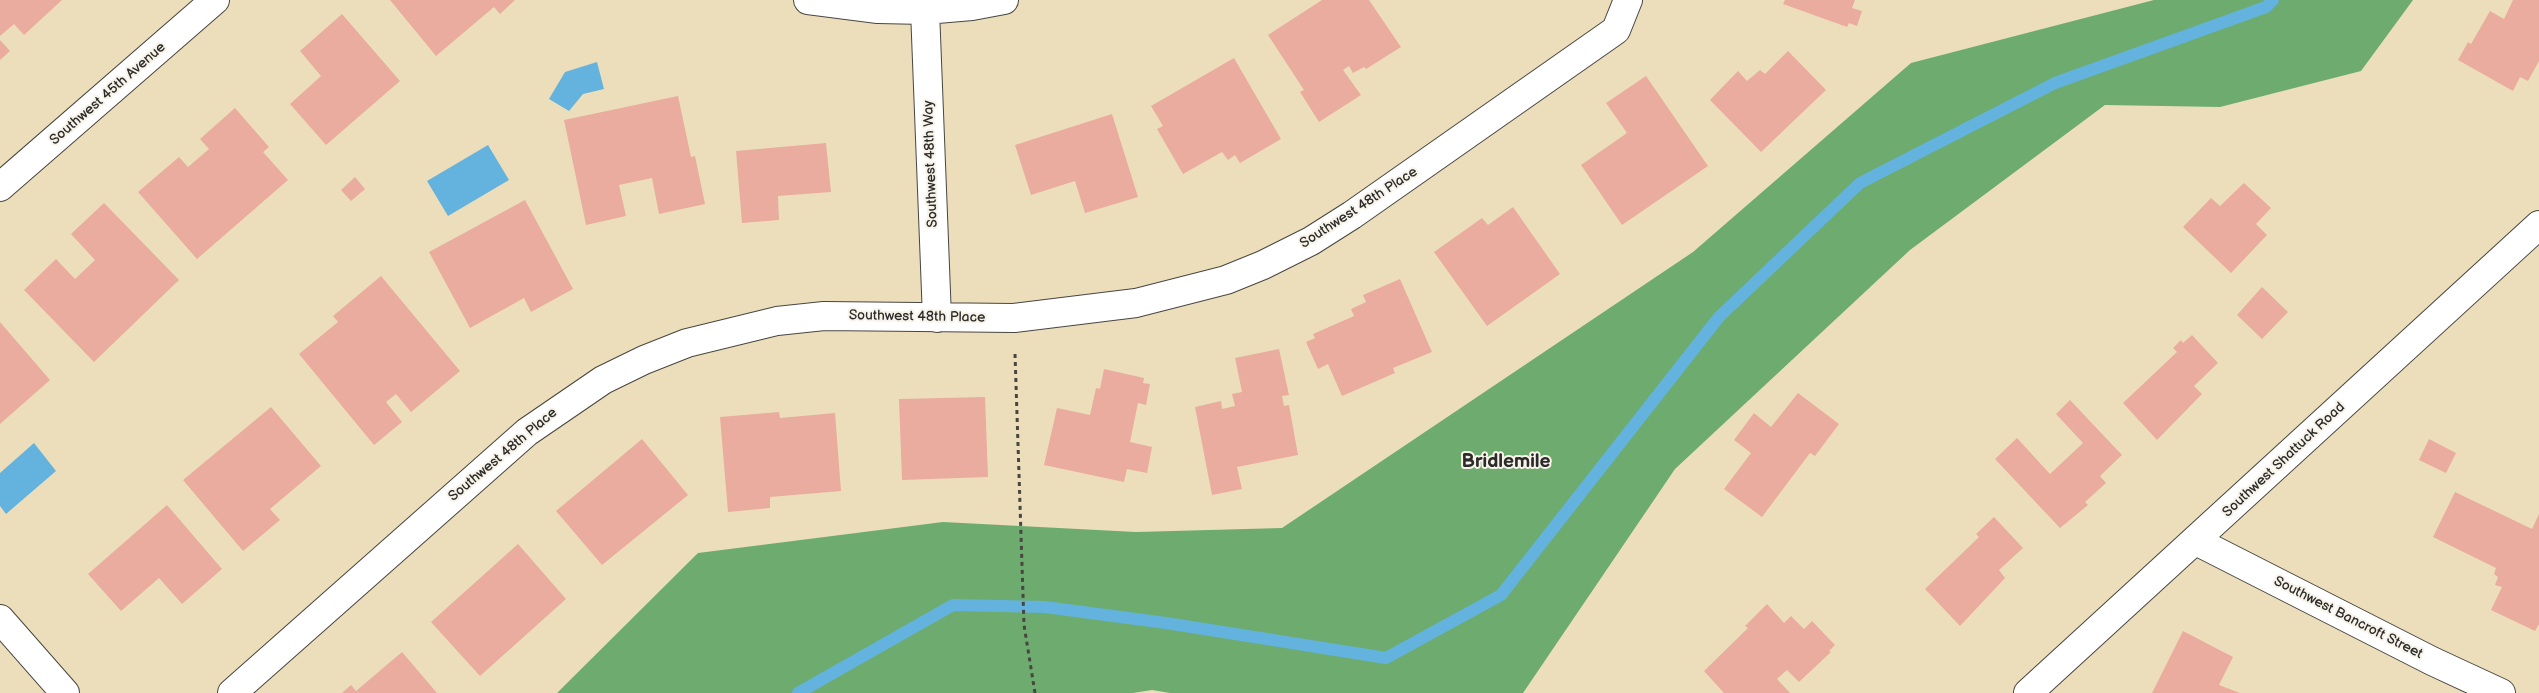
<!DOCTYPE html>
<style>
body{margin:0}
canvas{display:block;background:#ecdebb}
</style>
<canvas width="2539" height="693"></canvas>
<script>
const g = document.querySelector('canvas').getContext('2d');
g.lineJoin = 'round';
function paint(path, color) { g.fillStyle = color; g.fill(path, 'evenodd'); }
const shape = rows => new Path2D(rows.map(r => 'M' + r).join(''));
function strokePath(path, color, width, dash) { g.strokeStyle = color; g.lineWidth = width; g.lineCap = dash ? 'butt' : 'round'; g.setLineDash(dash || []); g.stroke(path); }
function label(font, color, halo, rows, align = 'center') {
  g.font = font + ' "Balsamiq Sans",sans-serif'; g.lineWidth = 4; g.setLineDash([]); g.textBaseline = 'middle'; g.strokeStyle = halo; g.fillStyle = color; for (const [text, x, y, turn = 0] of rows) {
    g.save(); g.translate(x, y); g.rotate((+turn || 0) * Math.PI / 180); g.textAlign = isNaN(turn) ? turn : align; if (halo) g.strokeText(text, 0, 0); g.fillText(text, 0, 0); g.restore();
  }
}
const forest = shape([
 [2154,0,2413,0,2361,71,2220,107,2105,105,1910,250,1675,469,1523,693,1170,693,1152,690,1133,693,557,693,698,553,943,522,1136,532,1282,528,1693,252,1911,63]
]);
const water = shape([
 [597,62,604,89,583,94,569,111,549,99,565,72],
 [488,145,509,180,448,216,427,181],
 [34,443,56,471,6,514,0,506,0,473]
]);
const stream = shape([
 [798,693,953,605,1045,607,1166,623,1386,658,1501,595,1719,317,1860,183,2055,83,2266,7,2273,0]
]);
const building = shape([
 [0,0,62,0,24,35,14,24,0,36],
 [390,0,515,0,500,14,494,7,436,56],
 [1322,0,1369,0,1401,47,1366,69,1364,67,1353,73,1349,66,1343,70,1361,95,1319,122,1300,92,1304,90,1268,35],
 [1785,0,1855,0,1852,8,1862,11,1857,26,1849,23,1847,27,1783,4],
 [2513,0,2539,0,2539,61,2528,81,2520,77,2513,91,2458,60,2468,42,2471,44,2490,11,2504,19],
 [342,14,400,81,326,145,290,104,321,76,300,51],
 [0,40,10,51,0,60],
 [1788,51,1826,90,1761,152,1710,100,1738,71,1747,81,1760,70,1765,74],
 [1234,58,1281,139,1240,163,1235,155,1228,160,1222,152,1183,174,1157,129,1163,126,1151,106],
 [1646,76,1708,166,1622,225,1581,165,1627,133,1606,103],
 [678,96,691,157,695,156,705,204,659,214,652,178,619,185,626,216,586,225,564,120],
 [235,108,269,147,263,152,288,180,197,259,138,192,179,157,188,167,209,149,200,139],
 [1112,114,1138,197,1085,213,1075,181,1031,195,1015,145],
 [826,143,831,192,778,196,779,220,742,223,736,151],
 [355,177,365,189,351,201,341,190],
 [2244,183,2271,208,2256,224,2267,235,2231,273,2183,227,2211,198,2220,206],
 [525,200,573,289,531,312,524,298,470,328,429,252],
 [104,203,179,280,94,362,24,290,56,259,75,279,95,260,71,234],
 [1513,207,1560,274,1487,326,1434,252,1482,218,1488,225],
 [381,276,460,371,411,412,396,394,386,402,402,422,374,445,299,354,338,322,333,316],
 [1400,279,1432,352,1393,368,1395,373,1342,396,1328,364,1318,369,1306,342,1315,338,1313,334,1354,316,1351,309,1366,302,1363,295],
 [2262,287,2288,312,2262,339,2237,315],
 [0,322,50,380,0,424],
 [2192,335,2218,363,2194,386,2202,394,2157,440,2123,403,2177,352,2173,348,2181,340,2183,343],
 [1279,349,1289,395,1282,396,1284,406,1289,405,1298,455,1237,467,1242,489,1212,495,1195,407,1221,401,1222,409,1235,406,1232,394,1242,392,1235,358],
 [1104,369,1144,378,1143,383,1150,384,1146,405,1138,403,1130,442,1152,447,1147,473,1127,469,1124,482,1044,465,1057,408,1090,415,1096,388,1100,389],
 [1798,393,1839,424,1815,456,1810,453,1762,517,1724,489,1751,453,1734,440,1754,413,1771,427],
 [985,397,988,477,902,480,899,399],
 [2070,400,2122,455,2100,476,2106,483,2085,502,2088,505,2060,528,1995,459,2017,438,2050,474,2083,443,2056,414],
 [271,407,321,466,270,509,280,520,243,551,183,480],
 [779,412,780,418,835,413,841,491,770,497,770,508,728,512,720,417],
 [642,439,688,495,602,565,556,511],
 [2429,439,2456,453,2446,473,2419,460],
 [2455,492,2532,529,2539,514,2539,624,2535,631,2491,610,2502,587,2495,585,2498,577,2494,574,2496,568,2433,537],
 [167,505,222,569,182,604,159,578,121,611,88,574],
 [1994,517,2023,548,1999,570,2005,578,1960,626,1925,589,1979,537,1976,534],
 [518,544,566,599,480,676,431,622],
 [1767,604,1784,623,1791,616,1804,629,1812,621,1835,645,1829,651,1831,652,1799,682,1787,670,1777,679,1790,693,1724,693,1704,671,1748,628,1745,626],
 [2183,631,2233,657,2219,685,2240,693,2152,693],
 [402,652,437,693,342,693,351,685,356,691]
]);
const path = shape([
 [1015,354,1024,625,1035,693]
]);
const minor = shape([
 [808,0,878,9,925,10,972,6,1004,0],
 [925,10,937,318],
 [0,187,215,0],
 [2196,541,2432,661,2501,693],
 [0,619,65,693],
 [232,693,527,432,603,380,644,360,687,343,777,321,824,316,1014,318,1136,303,1226,280,1263,265,1311,241,1352,215,1616,30,1628,0]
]);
const tertiary = shape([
 [2028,693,2539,225]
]);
const streetNames = [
 ["Southwest 45th Avenue",108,94,-41],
 ["Southwest 48th Way",931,164,-92],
 ["Southwest 48th Place",1359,208,-33],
 ["Southwest 48th Place",917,317,1],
 ["Southwest 48th Place",503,455,-40],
 ["Southwest Shattuck Road",2284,460,-43],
 ["Southwest Bancroft Street",2348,618,27]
];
const districtNames = [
 ["Bridlemile",1506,462]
];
paint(forest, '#6dac6e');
paint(water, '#63b3de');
strokePath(stream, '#63b3de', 12);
paint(building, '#eaac9f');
strokePath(minor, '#484641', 30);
strokePath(tertiary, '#484641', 30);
strokePath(path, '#484641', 3, [4, 4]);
strokePath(minor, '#fff', 28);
strokePath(tertiary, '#fff', 28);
label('14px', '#2b2b2b', '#f7f3e8', streetNames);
label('bold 19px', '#2b2b2b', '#f7f3e8', districtNames);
</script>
